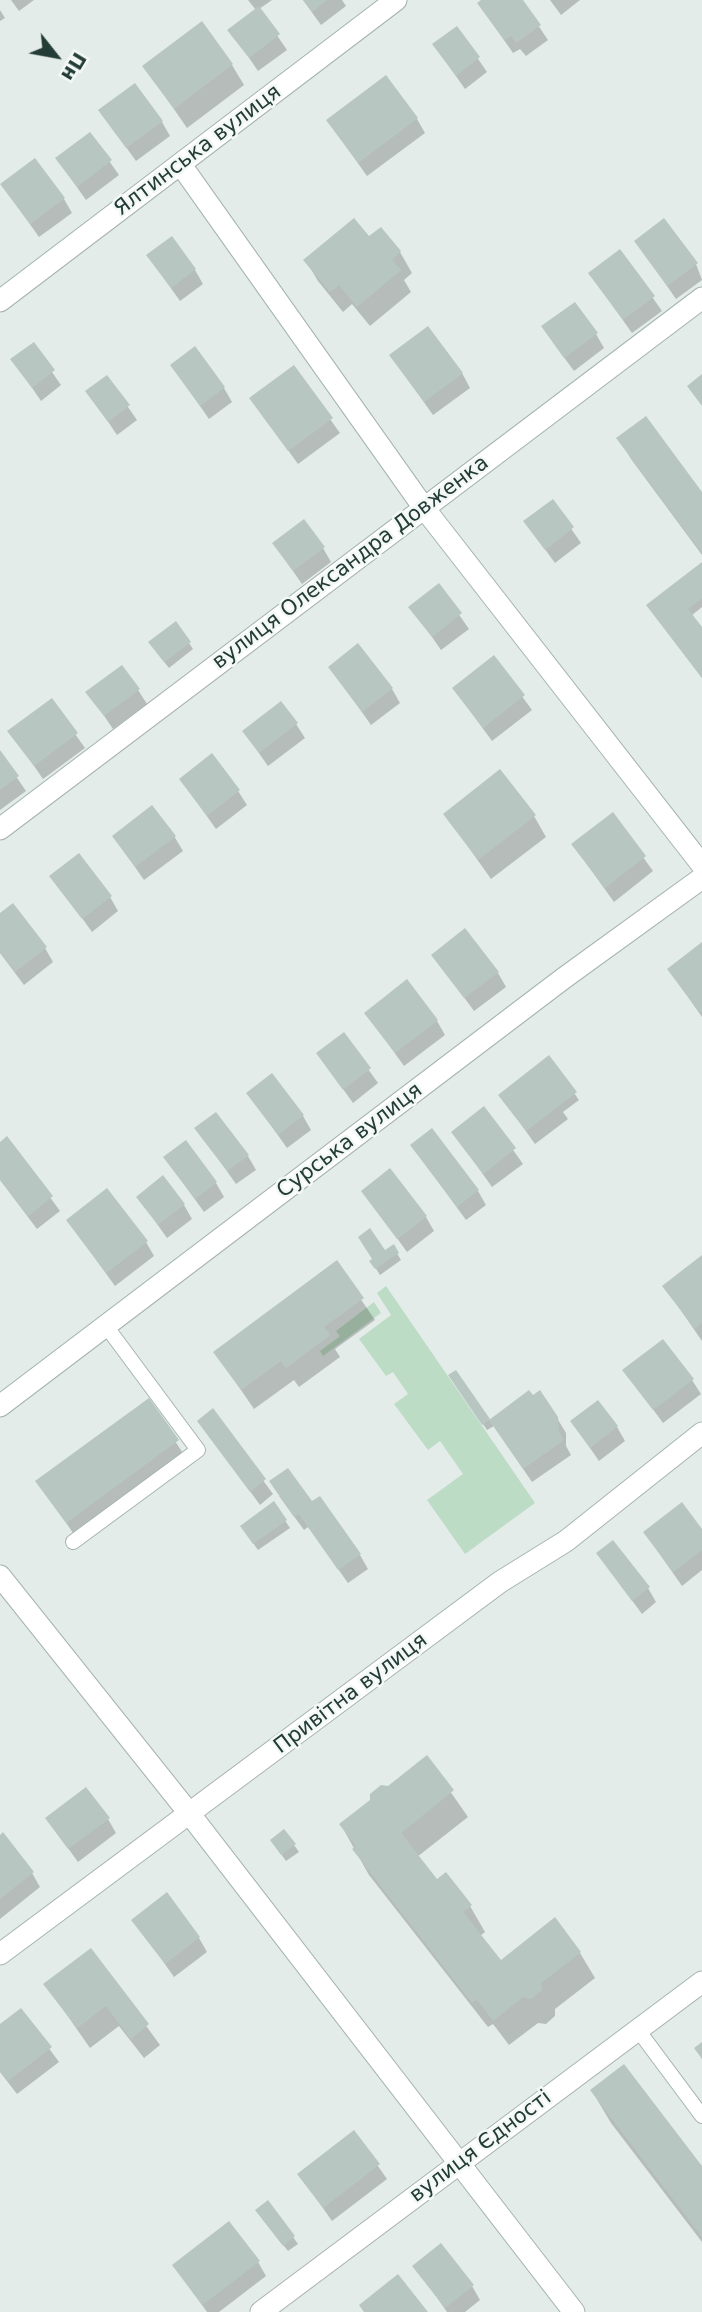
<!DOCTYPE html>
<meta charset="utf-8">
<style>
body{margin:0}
#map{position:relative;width:702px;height:2312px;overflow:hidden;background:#e3ece8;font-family:"DejaVu Sans",sans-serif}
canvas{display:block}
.north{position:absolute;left:21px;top:21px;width:70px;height:70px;-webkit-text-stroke:5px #f3f8f6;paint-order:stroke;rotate:121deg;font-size:19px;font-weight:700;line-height:28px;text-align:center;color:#233c36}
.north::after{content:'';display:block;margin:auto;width:24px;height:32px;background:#233c36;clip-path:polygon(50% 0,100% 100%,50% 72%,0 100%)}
</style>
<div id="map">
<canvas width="702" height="2312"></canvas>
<div class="north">Пн</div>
</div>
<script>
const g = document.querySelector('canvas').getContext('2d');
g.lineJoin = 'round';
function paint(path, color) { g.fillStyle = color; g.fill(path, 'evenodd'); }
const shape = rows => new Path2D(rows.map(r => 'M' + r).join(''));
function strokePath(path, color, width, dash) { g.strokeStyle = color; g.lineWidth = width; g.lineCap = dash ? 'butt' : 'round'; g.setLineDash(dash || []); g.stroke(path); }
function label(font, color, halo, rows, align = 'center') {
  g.font = font + ' "DejaVu Sans",sans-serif'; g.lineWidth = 5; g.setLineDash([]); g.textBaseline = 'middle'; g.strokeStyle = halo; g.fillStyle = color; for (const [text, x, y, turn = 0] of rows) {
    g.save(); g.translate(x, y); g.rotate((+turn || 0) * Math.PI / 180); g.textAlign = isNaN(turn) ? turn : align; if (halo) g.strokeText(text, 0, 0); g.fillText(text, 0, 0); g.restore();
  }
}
const green = shape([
 [386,1286,535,1503,465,1554,427,1500,463,1474,440,1441,428,1450,394,1404,408,1394,393,1372,386,1376,359,1339,391,1315,377,1293],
 [374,1302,381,1313,323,1356,320,1351,340,1336,336,1331]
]);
const shadow = shape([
 [11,0,34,0,19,11],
 [248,0,272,0,259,9,287,50,258,71,230,30,256,10],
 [303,0,342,0,346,6,321,25],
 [484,0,521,0,548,40,526,56,520,49,513,53,479,4],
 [550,0,580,0,561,15],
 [0,10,5,18,0,21],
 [457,28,487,72,465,89,434,45],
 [232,65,244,85,187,128,145,67],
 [100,111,162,122,170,136,136,161],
 [417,119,425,133,367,176,328,121],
 [90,134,119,175,86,200,57,159],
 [2,185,64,199,72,213,39,237],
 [369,239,400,252,412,273,404,280,411,292,370,326,352,304,343,312,318,281,306,261],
 [636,241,696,264,702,280,676,299],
 [620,251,662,311,632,333,590,274],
 [148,256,195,270,203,284,180,301],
 [596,334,604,348,574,371,552,341],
 [33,345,61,385,41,401,13,360],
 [391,356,462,373,470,388,433,415],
 [172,366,224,388,232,402,209,419],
 [293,368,340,433,298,464,251,399],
 [107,377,137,420,117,435,88,392],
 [619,439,702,495,702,555,631,459],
 [552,501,581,543,555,563,525,522],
 [274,544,323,548,331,562,302,584],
 [702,564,702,607,691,616,702,630,702,678,652,612],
 [439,586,469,629,441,650,411,607],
 [189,643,193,649,169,668,154,649],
 [494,658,532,710,492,741,454,689],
 [330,667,392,689,400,703,371,725],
 [138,690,147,704,113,729,88,692],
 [51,700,85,748,43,779,10,731],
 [296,724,305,738,268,766,244,732],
 [0,753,26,791,0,810],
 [181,780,238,791,247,805,216,829],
 [445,814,534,816,546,837,491,879],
 [613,815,653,871,614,902,573,845],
 [174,836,183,851,144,880,114,837],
 [52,876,110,897,118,911,92,932],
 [0,915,45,948,53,962,24,985,0,953],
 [702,944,702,1017,669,970],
 [433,955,498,973,506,987,474,1011],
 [366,1013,437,1021,445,1035,404,1066],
 [343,1034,378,1083,353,1103,318,1054],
 [549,1058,579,1100,563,1112,568,1119,535,1144,500,1095],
 [248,1093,303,1116,311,1130,287,1148],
 [484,1109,523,1164,492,1187,453,1132],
 [197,1129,248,1156,256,1170,236,1184],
 [7,1138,60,1211,37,1229,0,1180,0,1144],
 [412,1146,478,1191,486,1205,466,1220],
 [165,1158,216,1183,224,1197,204,1212],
 [363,1191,426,1217,434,1231,407,1252],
 [138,1197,184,1205,192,1219,167,1238],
 [68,1221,146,1242,154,1256,115,1286],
 [393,1247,401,1260,380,1275,371,1261],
 [702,1257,702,1341,664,1286],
 [336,1263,375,1320,335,1349,340,1357,299,1387,294,1380,254,1409,215,1352],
 [624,1370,692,1380,701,1394,663,1423],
 [456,1372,490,1421,557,1418,566,1433,566,1446,571,1455,532,1482,494,1426,487,1430,454,1382],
 [148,1401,189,1462,79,1542,38,1481],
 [212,1411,273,1494,260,1505,199,1421],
 [572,1422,617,1427,625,1441,599,1461],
 [279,1496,312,1504,360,1555,368,1569,348,1583,308,1527,304,1530],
 [274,1504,290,1528,258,1550,246,1533],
 [702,1532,702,1570,682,1586,645,1533],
 [598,1554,648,1588,656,1602,642,1614],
 [427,1758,468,1817,417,1857,437,1882,446,1875,470,1906,485,1932,480,1936,500,1962,580,1953,595,1978,555,2009,555,2016,546,2024,538,2023,509,2045,493,2024,488,2027,369,1875,341,1825],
 [47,1819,108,1819,116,1833,78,1862],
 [284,1831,299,1852,286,1861,276,1847],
 [0,1837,32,1873,40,1887,0,1919],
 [134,1920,199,1938,207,1952,174,1977],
 [91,1950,160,2045,144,2058,119,2026,90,2048,46,1985],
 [21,2010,59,2062,17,2094,0,2072,0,2026],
 [592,2091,702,2168,702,2242,611,2123],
 [354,2132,387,2179,332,2221,299,2174],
 [268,2202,298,2244,288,2251,261,2217],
 [258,2262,266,2276,219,2312,207,2312,174,2266],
 [415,2266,472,2286,480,2300,465,2312,447,2312]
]);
const building = shape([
 [303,0,327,0,312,12],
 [481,0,523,0,541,25,516,43,511,36,504,40,477,3],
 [259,6,280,34,249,58,227,30],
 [202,21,233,64,174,109,142,66],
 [457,26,480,57,456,76,432,44],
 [386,75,418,118,358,163,326,120],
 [135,83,163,121,126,148,98,110],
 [90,132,112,160,77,187,55,158],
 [35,158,65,198,30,224,0,184],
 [354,218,369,236,381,227,401,251,392,260,401,270,357,307,339,285,330,292,303,260],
 [664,218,698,263,667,286,634,241],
 [172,236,196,269,171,288,146,255],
 [620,249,655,296,623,320,588,273],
 [575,302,598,333,564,358,541,326],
 [428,326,463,373,424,402,389,355],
 [34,342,55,370,32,388,10,359],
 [195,346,225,387,200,406,170,365],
 [294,365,333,418,288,451,249,398],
 [702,374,702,406,687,386],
 [107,375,130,405,108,422,85,391],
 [646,416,702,492,702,553,616,438],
 [553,499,574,527,545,550,523,521],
 [304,519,325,547,293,571,272,543],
 [702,562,702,598,688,609,702,627,702,678,646,605],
 [439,583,462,613,432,637,408,607],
 [176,621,191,642,164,662,148,642],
 [358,643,393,688,362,712,328,667],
 [494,655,525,695,483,728,452,688],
 [122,665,140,689,104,716,85,692],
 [52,698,78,733,34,766,7,731],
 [281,701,298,723,259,753,242,731],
 [0,750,19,776,0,790],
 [212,753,240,790,207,816,179,779],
 [500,769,536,815,478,860,443,814],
 [152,805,176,836,135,867,112,836],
 [613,812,646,856,605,888,571,844],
 [79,853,112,896,82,919,49,876],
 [13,903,47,947,15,972,0,952,0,913],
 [465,928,499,972,464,998,431,955],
 [702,942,702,1012,700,1013,667,969],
 [407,979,438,1020,395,1053,364,1013],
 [344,1032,371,1068,343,1090,316,1053],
 [549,1055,577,1092,526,1131,498,1095],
 [272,1073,304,1115,278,1135,246,1093],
 [484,1106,516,1148,483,1174,451,1132],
 [216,1112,249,1155,227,1171,194,1128],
 [432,1128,479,1190,457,1207,410,1145],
 [7,1136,53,1196,28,1216,0,1179,0,1142],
 [186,1140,217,1182,195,1199,163,1157],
 [390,1168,427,1216,397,1239,361,1191],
 [163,1175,185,1204,158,1225,136,1197],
 [107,1188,148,1241,106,1273,66,1220],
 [370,1228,385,1250,394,1244,399,1253,375,1269,369,1261,372,1259,358,1237],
 [702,1255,702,1323,695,1329,662,1286],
 [337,1260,364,1298,324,1327,330,1335,286,1368,281,1361,241,1390,213,1352],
 [663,1339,694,1379,653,1410,622,1370],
 [456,1370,490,1419,482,1425,448,1375],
 [529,1390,533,1395,540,1390,558,1417,559,1432,564,1440,523,1469,489,1420],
 [149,1398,179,1440,66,1523,35,1481],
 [598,1400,618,1426,590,1448,570,1421],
 [213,1408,266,1479,250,1492,197,1421],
 [288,1468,312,1501,320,1496,361,1554,338,1570,299,1514,294,1517,269,1481],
 [274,1501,287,1520,253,1544,240,1526],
 [682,1502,702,1529,702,1550,673,1572,643,1532],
 [613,1540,650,1587,632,1601,596,1553],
 [427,1755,454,1790,401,1833,437,1879,446,1872,472,1905,463,1912,501,1960,555,1917,581,1952,541,1983,542,1990,531,1999,523,1997,493,2021,477,1999,472,2003,352,1849,356,1846,339,1824,370,1800,370,1794,381,1785,388,1786],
 [86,1787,110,1818,68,1849,45,1818],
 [284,1829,296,1844,281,1855,270,1840],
 [3,1832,34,1872,0,1899,0,1835],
 [167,1892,200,1937,165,1964,131,1920],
 [91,1948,149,2024,131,2039,106,2006,77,2028,43,1984],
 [21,2008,52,2047,8,2081,0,2071,0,2024],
 [702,2042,702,2059,694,2048],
 [624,2064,702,2166,702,2237,590,2090],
 [354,2130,380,2164,323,2208,297,2174],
 [268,2200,295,2236,283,2246,255,2210],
 [229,2221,260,2261,202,2305,172,2265],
 [441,2243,474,2285,445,2308,412,2266],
 [398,2274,428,2312,364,2312,359,2305]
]);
const service = shape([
 [73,1542,198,1450,106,1326],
 [638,2030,702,2116]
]);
const minor = shape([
 [181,165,424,508,702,865],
 [0,301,396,0],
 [0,829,702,298],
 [0,1954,500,1582,566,1541,702,1433],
 [261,2312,702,1982]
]);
const tertiary = shape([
 [0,1406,564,978,702,878],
 [0,1576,189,1813,574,2312]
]);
const streetNames = [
 ["Ялтинська вулиця",198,151,-37],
 ["вулиця Олександра Довженка",351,563,-37],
 ["Сурська вулиця",350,1141,-37],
 ["Привітна вулиця",351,1694,-37],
 ["вулиця Єдності",481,2147,-37]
];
paint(green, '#bddcc6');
paint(shadow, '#0003');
paint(building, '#b8c6c1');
strokePath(service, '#a6b4af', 16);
strokePath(minor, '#a6b4af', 23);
strokePath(tertiary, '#a6b4af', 23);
strokePath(service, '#fff', 14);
strokePath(minor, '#fff', 21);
strokePath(tertiary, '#fff', 21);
label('21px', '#233c36', '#f3f8f6', streetNames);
</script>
